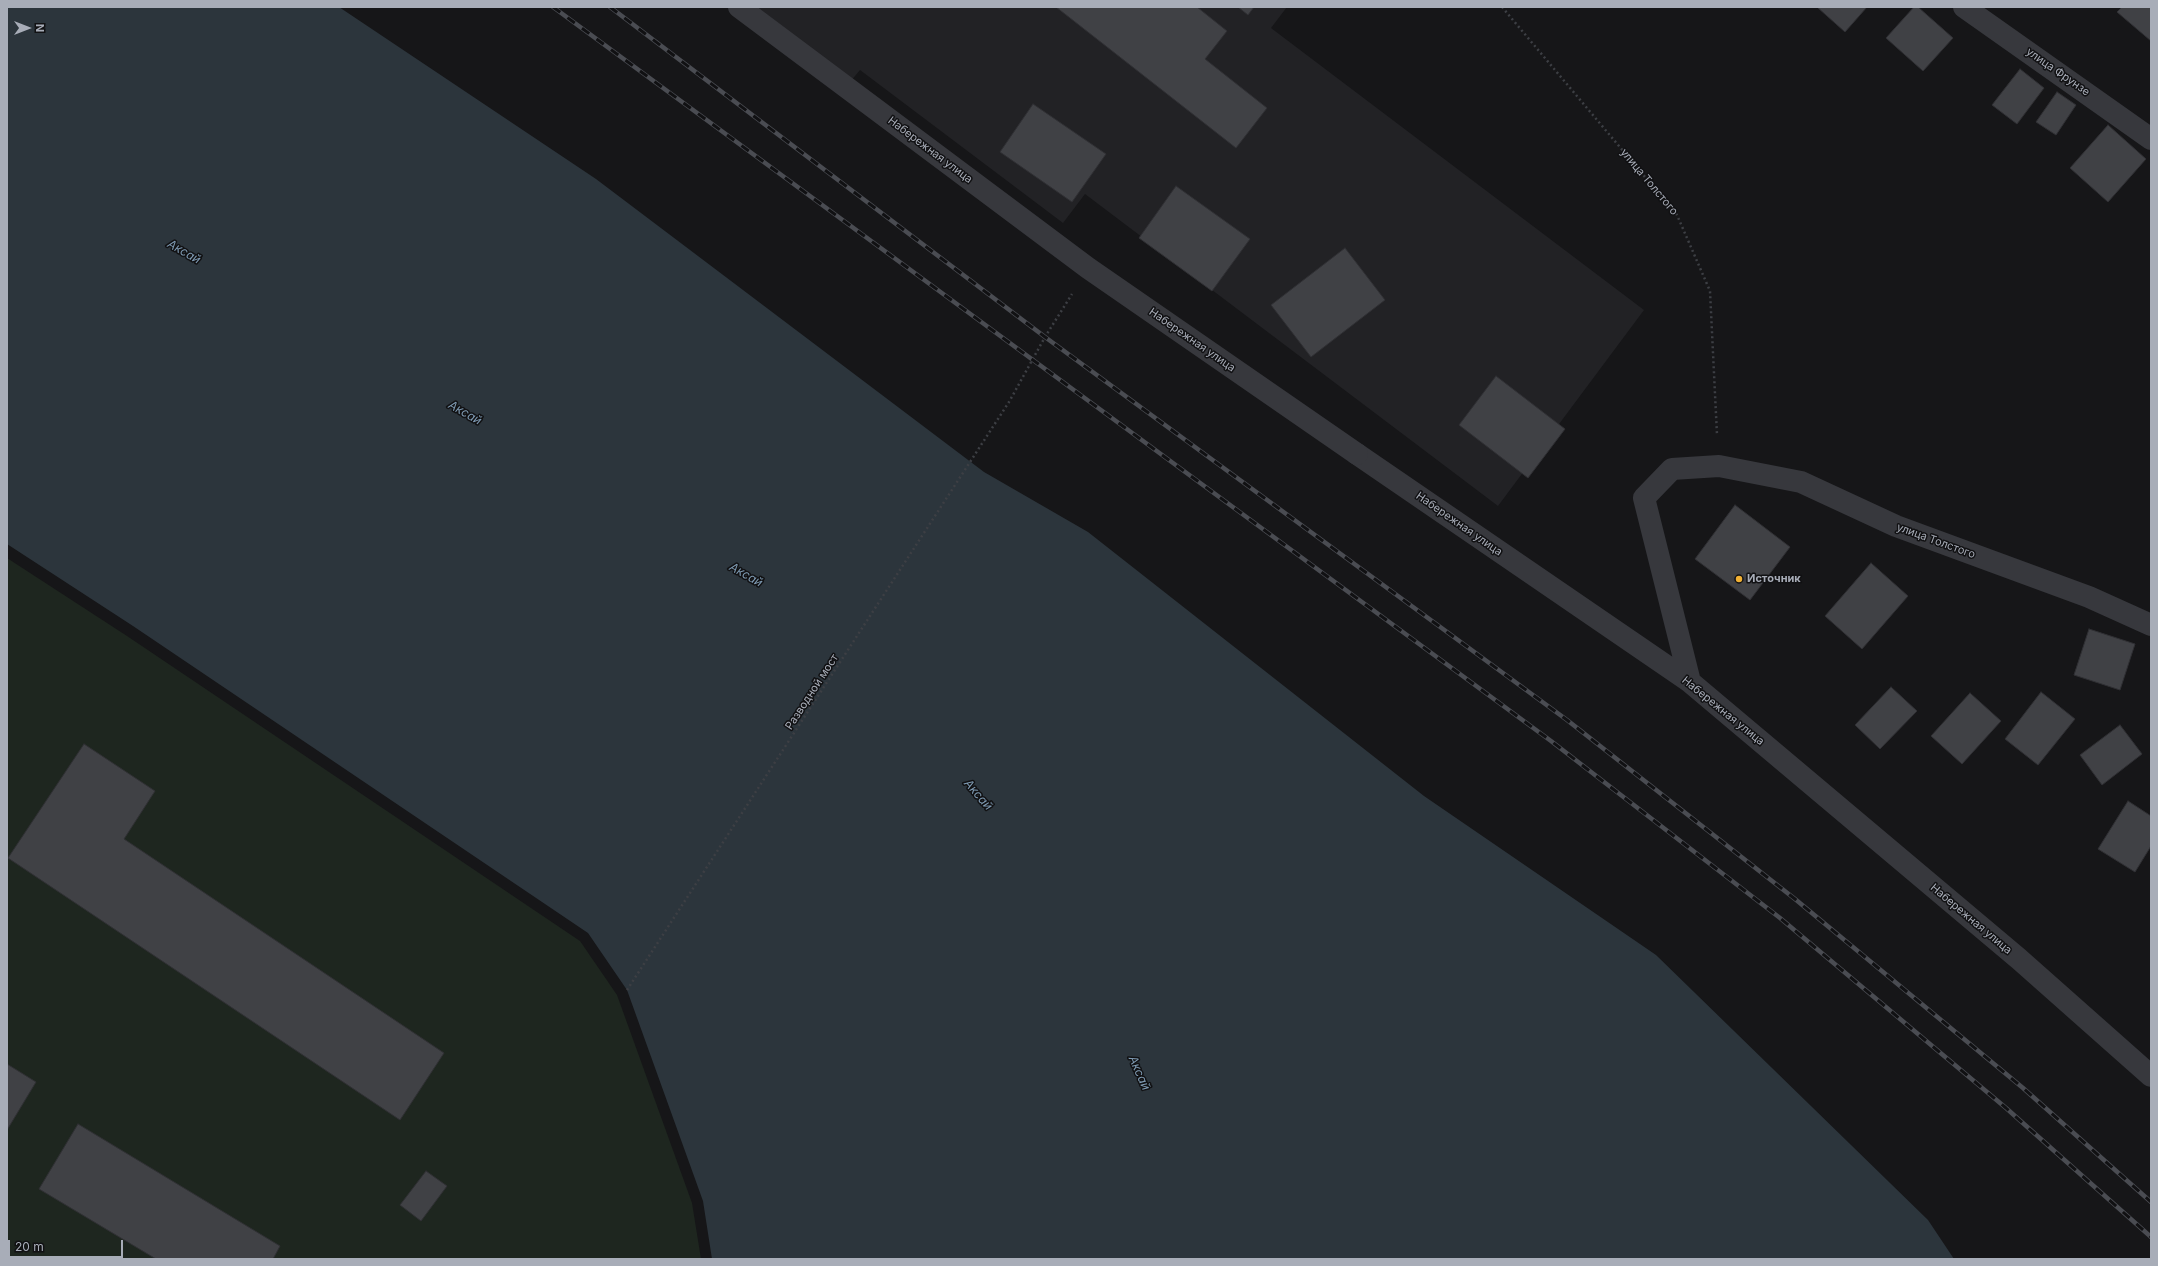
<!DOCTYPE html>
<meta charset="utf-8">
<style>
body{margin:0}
#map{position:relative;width:2158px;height:1266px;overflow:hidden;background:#161618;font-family:Inter,sans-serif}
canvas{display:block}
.frame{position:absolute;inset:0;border:8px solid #a8adb8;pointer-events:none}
.north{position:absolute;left:8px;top:8px;width:40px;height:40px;-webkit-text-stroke:3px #111113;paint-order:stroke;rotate:90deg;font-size:11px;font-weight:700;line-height:16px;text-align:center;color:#a8adb8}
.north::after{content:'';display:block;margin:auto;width:14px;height:18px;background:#a8adb8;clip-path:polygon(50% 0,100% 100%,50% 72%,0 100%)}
.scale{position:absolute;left:8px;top:1240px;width:115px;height:18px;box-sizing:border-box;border:2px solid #a8adb8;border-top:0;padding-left:5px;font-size:12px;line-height:14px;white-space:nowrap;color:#a8adb8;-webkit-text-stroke:3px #111113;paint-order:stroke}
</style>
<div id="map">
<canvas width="2158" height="1266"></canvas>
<div class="frame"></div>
<div class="north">N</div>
<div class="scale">20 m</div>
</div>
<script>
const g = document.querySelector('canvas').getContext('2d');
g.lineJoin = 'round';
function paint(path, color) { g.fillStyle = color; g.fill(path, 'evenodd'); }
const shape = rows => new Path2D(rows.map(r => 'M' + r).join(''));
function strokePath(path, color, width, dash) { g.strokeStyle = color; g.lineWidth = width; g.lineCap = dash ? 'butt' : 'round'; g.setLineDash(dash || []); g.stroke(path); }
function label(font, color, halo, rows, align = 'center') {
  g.font = font + ' Inter,sans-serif'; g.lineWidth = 3; g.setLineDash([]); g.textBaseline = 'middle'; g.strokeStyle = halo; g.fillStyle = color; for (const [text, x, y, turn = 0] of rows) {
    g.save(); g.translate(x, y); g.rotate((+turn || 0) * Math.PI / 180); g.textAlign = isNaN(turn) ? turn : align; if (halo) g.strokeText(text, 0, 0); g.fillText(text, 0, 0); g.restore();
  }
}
const built = shape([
 [750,7,1287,7,1271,28,1644,310,1498,506,1085,194,1063,223,860,70,850,82]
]);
const green = shape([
 [7,558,127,636,580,941,617,995,692,1203,701,1259,7,1259]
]);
const water = shape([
 [7,7,339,7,596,179,984,472,1088,532,1424,796,1656,955,1928,1220,1954,1259,712,1259,703,1201,627,990,588,933,133,626,7,544]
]);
const building = shape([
 [1056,7,1197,7,1227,31,1205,59,1267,108,1236,148,1056,7],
 [1238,7,1254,7,1248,15,1238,7],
 [1817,7,1867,7,1845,32,1817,7],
 [1914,7,1918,7,1953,38,1923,71,1886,38,1914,7],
 [2122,7,2151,7,2151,41,2117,12,2122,7],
 [2020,69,2044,88,2017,124,1992,105,2020,69],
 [2057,92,2076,105,2056,135,2036,122,2057,92],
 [1033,104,1106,154,1072,202,1000,152,1033,104],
 [2108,125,2146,159,2108,202,2070,168,2108,125],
 [1176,186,1250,239,1212,291,1139,238,1176,186],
 [1345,248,1385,300,1311,357,1271,305,1345,248],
 [1496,376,1565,429,1528,478,1459,425,1496,376],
 [1735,505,1790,547,1750,600,1695,559,1735,505],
 [1871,563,1908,596,1862,649,1825,616,1871,563],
 [2089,629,2135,644,2120,690,2074,675,2089,629],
 [1891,687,1917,711,1880,749,1855,725,1891,687],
 [2041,692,2075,719,2038,765,2005,739,2041,692],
 [1970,693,2001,721,1962,764,1931,736,1970,693],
 [2120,725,2142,754,2102,785,2080,755,2120,725],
 [84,744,155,791,124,839,444,1053,400,1120,8,858,84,744],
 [2128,801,2151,816,2151,846,2135,872,2098,849,2128,801],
 [7,1064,36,1082,7,1130,7,1064],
 [78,1124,280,1246,273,1259,156,1259,39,1189,78,1124],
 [426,1171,447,1186,421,1221,400,1205,426,1171]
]);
const path = shape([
 [1502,7,1677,215,1710,291,1717,435],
 [627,990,1009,402,1045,337,1072,294]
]);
const minor = shape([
 [1964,7,2151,139],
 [1357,454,1690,682,2019,959,2151,1076],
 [1690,682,1644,498,1672,469,1719,466,1801,482,1896,526,2089,597,2151,625]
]);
const tertiary = shape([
 [739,7,1088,268,1357,454]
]);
const rail = shape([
 [553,7,1551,741,1780,918,2006,1108,2151,1237],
 [610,7,1045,337,1567,720,1795,899,2023,1088,2151,1202]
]);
const markers = [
 [1739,579,4,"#f2b134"]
];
const streetNames = [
 ["улица Фрунзе",2058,72,35],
 ["Набережная улица",930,150,37],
 ["улица Толстого",1649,182,50],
 ["Набережная улица",1192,340,35],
 ["Набережная улица",1459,524,35],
 ["улица Толстого",1936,541,20],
 ["Разводной мост",812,692,-57],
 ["Набережная улица",1723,711,39],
 ["Набережная улица",1971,919,40]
];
const poiNames = [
 ["Источник",1747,579]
];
const waterNames = [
 ["Аксай",184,252,30],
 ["Аксай",465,413,30],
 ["Аксай",746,575,30],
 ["Аксай",978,795,49],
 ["Аксай",1139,1073,66]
];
paint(built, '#222225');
paint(green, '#1e261f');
paint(water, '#2c353c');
paint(building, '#404145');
strokePath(building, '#303034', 1);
strokePath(path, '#3d3f44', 2.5, [2, 3]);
strokePath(minor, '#37383d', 22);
strokePath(tertiary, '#37383d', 22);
strokePath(rail, '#4a4c52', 4.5);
strokePath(rail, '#111113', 3, [9]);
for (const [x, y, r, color] of markers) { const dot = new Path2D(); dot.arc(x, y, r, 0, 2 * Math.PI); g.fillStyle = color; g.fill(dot); strokePath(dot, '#111113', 1.5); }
label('11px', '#a8adb8', '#111113', streetNames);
label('bold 11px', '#a8adb8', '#111113', poiNames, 'left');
label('italic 12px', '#7f9bb3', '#111113', waterNames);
</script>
